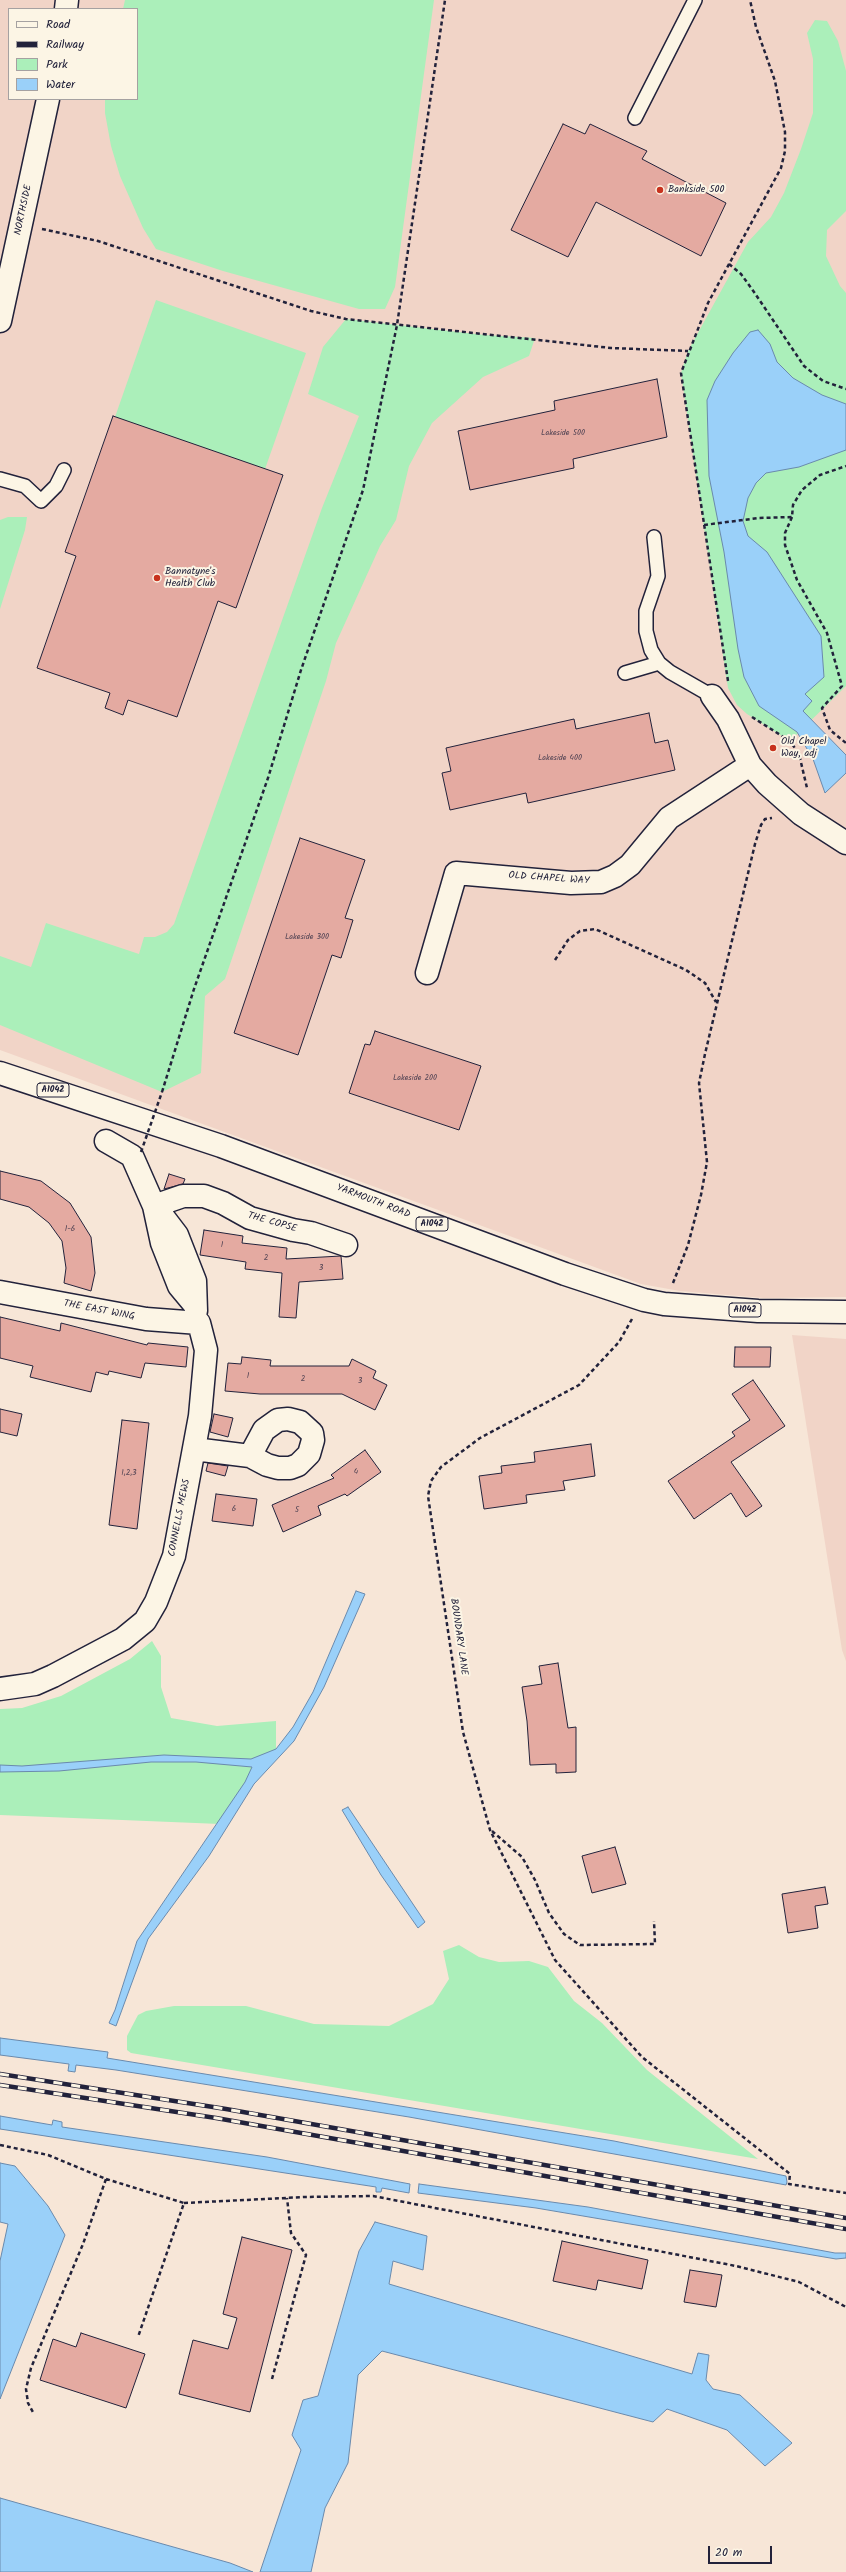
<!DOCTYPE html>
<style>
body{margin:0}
#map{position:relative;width:846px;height:2572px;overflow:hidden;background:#f7e6d7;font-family:Kalam,sans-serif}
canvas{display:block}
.legend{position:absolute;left:8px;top:8px;width:130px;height:92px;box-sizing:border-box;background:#fcf5e5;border:1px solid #a5a1a1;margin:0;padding:5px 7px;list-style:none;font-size:12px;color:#22223b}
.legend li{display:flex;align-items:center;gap:8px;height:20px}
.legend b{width:20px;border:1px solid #a5a1a1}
.scale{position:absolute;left:708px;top:2546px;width:64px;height:18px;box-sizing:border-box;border:2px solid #22223b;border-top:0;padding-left:5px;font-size:12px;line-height:14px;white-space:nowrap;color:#22223b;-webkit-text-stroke:3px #fcf5e5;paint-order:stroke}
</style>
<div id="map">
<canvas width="846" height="2572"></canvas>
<ul class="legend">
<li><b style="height:5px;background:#fcf5e5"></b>Road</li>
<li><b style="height:5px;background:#22223b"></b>Railway</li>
<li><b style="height:11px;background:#abefba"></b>Park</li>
<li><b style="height:11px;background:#9ad0f9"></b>Water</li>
</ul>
<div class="scale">20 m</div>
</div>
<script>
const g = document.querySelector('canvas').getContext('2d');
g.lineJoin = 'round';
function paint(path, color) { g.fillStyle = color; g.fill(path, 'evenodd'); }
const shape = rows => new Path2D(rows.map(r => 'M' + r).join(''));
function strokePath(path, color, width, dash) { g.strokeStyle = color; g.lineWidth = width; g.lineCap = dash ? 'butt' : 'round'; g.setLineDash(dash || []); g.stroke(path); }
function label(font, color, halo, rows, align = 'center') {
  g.font = font + ' Kalam,sans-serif'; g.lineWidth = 4; g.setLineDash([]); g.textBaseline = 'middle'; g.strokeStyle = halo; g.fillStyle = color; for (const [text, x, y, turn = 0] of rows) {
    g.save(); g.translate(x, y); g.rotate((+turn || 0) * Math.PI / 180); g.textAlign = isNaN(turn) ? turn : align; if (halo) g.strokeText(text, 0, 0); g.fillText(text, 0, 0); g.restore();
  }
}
const built = shape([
 [0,0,846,0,846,1297,764,1298,680,1291,641,1284,0,1050],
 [9,9,137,9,137,99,9,99],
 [792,1335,846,1339,846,1661,842,1650]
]);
const green = shape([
 [125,0,434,0,395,287,385,309,359,309,223,271,156,249,143,228,120,176,111,146,105,113,105,99,137,99,137,9,123,9],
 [815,20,827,21,838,41,846,71,846,211,827,230,826,256,840,286,846,293,846,686,790,741,747,714,737,705,728,688,681,373,688,351,748,242,771,217,784,193,801,149,813,113,813,59,807,33],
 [156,300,306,353,265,469,115,417],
 [346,319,485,335,535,338,529,356,483,377,432,423,409,466,396,520,380,546,336,643,326,681,225,979,205,996,201,1073,162,1092,0,1025,0,956,31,967,46,923,139,954,144,937,155,937,167,932,174,924,322,508,359,416,308,394,323,347],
 [8,517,27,517,25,530,0,609,0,520],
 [152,1641,161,1656,161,1687,171,1718,217,1726,276,1721,276,1754,220,1824,0,1815,0,1709,22,1708,61,1696,130,1659],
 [459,1945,479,1957,499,1962,529,1961,548,1967,574,2001,602,2023,647,2070,758,2159,131,2053,127,2050,127,2036,138,2015,146,2011,174,2006,246,2006,314,2024,389,2026,433,2004,449,1979,443,1951]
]);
const water = shape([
 [758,330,770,344,777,362,793,378,822,395,846,404,846,450,799,467,766,473,756,483,748,498,743,521,748,536,767,552,821,636,824,677,805,694,812,701,803,711,846,755,846,773,825,793,813,759,797,732,759,706,744,677,738,649,724,552,709,476,707,400,715,381,733,353,750,332,758,330],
 [356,1591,365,1594,324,1687,294,1741,254,1784,209,1856,148,1939,116,2026,109,2023,115,2010,137,1941,245,1782,252,1767,196,1762,151,1762,59,1771,0,1772,0,1765,22,1766,164,1755,251,1759,276,1749,293,1727,313,1692,356,1591],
 [348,1807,425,1922,418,1928,381,1875,342,1810,348,1807],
 [0,2038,108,2052,107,2058,614,2141,786,2176,787,2182,786,2185,409,2117,116,2070,76,2065,75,2072,68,2071,69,2064,0,2055,0,2038],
 [0,2116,52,2125,53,2120,62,2122,62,2127,267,2157,410,2184,409,2193,382,2188,381,2192,376,2192,376,2187,0,2129,0,2116],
 [0,2163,15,2166,48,2206,65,2235,0,2399,0,2261,8,2224,0,2222,0,2163],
 [419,2184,588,2207,835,2253,846,2253,846,2258,836,2259,536,2208,418,2193,419,2184],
 [375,2222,427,2236,423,2270,393,2261,389,2284,692,2374,698,2353,709,2355,706,2380,713,2389,740,2395,792,2443,765,2466,727,2430,667,2409,653,2422,382,2351,358,2375,348,2463,325,2508,311,2572,260,2572,301,2450,292,2435,303,2400,318,2396,359,2251,375,2222],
 [0,2498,230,2563,253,2572,0,2572,0,2498]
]);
const building = shape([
 [563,124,585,134,590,124,634,145,647,151,642,159,726,203,701,256,596,202,568,257,511,230,563,124],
 [657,379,667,437,573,459,574,468,470,490,458,431,555,410,554,401,657,379],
 [113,416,283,475,236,608,218,601,177,717,128,700,123,715,105,708,110,693,37,668,76,556,65,552,113,416],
 [649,713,655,743,668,740,675,770,528,803,526,793,450,810,442,773,451,771,446,748,574,719,576,729,649,713],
 [300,838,365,860,345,918,353,920,341,958,332,955,298,1055,234,1033,300,838],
 [375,1031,481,1066,459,1130,349,1093,365,1044,370,1045,375,1031],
 [0,1171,41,1181,70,1203,91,1237,95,1273,91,1291,64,1283,66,1268,62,1241,49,1223,29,1207,0,1199,0,1171],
 [169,1174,185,1179,183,1184,164,1189,169,1174],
 [204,1230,243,1236,242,1243,287,1248,286,1259,341,1256,343,1279,299,1282,296,1318,279,1317,282,1273,245,1269,246,1262,200,1255,204,1230],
 [0,1317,60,1331,61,1323,147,1345,148,1343,188,1347,186,1367,145,1363,141,1378,109,1371,108,1375,96,1372,91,1392,30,1377,33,1366,0,1358,0,1317],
 [735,1347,771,1347,770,1367,734,1367,735,1347],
 [242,1357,271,1360,270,1366,349,1366,352,1359,376,1371,373,1378,387,1385,375,1410,342,1394,260,1394,225,1391,228,1363,241,1364,242,1357],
 [753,1380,785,1426,731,1462,762,1506,746,1517,731,1493,694,1519,668,1481,735,1436,732,1432,750,1420,732,1394,753,1380],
 [0,1409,22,1414,17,1436,0,1432,0,1409],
 [214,1414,233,1418,228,1437,210,1432,214,1414],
 [122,1420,149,1423,137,1529,109,1525,122,1420],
 [591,1444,595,1476,563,1481,565,1490,526,1495,527,1503,484,1509,479,1476,502,1473,501,1466,535,1462,534,1452,591,1444],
 [365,1450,381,1472,347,1496,345,1494,318,1506,321,1515,283,1532,272,1505,334,1478,331,1475,365,1450],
 [208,1463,228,1466,225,1476,206,1471,208,1463],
 [216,1494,257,1499,253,1526,212,1521,216,1494],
 [558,1663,568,1728,576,1727,576,1772,556,1773,556,1764,530,1765,527,1721,522,1687,542,1684,539,1666,558,1663],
 [615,1847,626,1884,592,1893,582,1856,615,1847],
 [825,1887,828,1904,815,1906,818,1928,788,1933,782,1894,825,1887],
 [242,2237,292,2250,250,2412,179,2394,193,2340,228,2349,237,2318,223,2314,242,2237],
 [562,2241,648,2260,642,2289,598,2280,596,2290,553,2281,562,2241],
 [690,2270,722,2275,716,2307,684,2302,690,2270],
 [81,2333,145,2354,126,2408,40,2380,53,2339,76,2347,81,2333]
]);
const path = shape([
 [42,229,98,241,311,311,346,319,611,348,688,351],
 [729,264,741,274,754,292,804,366,823,381,846,389],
 [792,517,785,533,785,545,797,580,827,633,842,686,822,708,830,730,846,743],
 [704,525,759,518,792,517,793,505,802,490,820,475,846,466],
 [728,681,681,373,708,303,781,168,785,151,785,132,775,81,756,27,750,0],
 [752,717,790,741,799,754,807,788],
 [555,960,568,940,580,931,595,929,686,970,705,983,716,1002],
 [162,1092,194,989,268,778,301,670,363,490,397,325,445,0],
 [673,1283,688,1245,701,1195,707,1162,699,1083,705,1054,755,844,761,825,765,819,772,818],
 [632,1319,619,1342,579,1385,480,1438,441,1467,431,1481,428,1496,463,1732,490,1830,555,1960,642,2057,790,2174,789,2184,846,2193],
 [492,1831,522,1857,535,1880,549,1913,564,1934,580,1945,655,1944,654,1921],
 [0,2145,48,2155,106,2179,83,2244,31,2368,26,2389,28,2403,34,2414],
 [106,2179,184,2203,138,2337],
 [184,2203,305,2197,373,2196,736,2266,799,2282,846,2307],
 [272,2379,306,2255,291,2233,287,2198]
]);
const service = shape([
 [635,118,695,0],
 [0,479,25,486,41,501,56,486,64,470],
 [654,537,658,576,646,611,646,631,651,650,659,663,670,672,712,696],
 [625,673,659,663]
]);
const minor = shape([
 [66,9,67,0],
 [0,321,48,99],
 [712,696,728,719,750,765,767,784,801,814,846,843],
 [427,973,456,873,571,883,601,882,615,876,630,865,669,818,750,765],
 [106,1141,132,1156,154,1206,162,1243,179,1286,194,1304],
 [154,1206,183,1196,204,1196,223,1203,250,1218,293,1230,311,1233,346,1245],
 [158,1210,177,1235,195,1281,196,1311],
 [0,1292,146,1319,199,1323,206,1350,200,1416,174,1556,156,1602,145,1621,123,1639,53,1676,35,1684,0,1689],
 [194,1449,250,1456,267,1465,278,1468,290,1468,298,1465,309,1454,313,1440,312,1433,300,1422,288,1419,278,1420,264,1430,250,1456]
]);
const trunk = shape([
 [0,1073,221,1146,565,1274,644,1300,664,1304,758,1311,846,1312]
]);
const rail = shape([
 [0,2074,226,2109,846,2218],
 [0,2085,216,2118,846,2229]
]);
const pathBridge = shape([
 [141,1152,162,1092]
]);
const markers = [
 [660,190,4,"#c8321e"],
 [157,578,4,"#c8321e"],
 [773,748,4,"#c8321e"]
];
const numberNames = [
 ["Lakeside 500",563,434],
 ["Lakeside 400",560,759],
 ["Lakeside 300",307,938],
 ["Lakeside 200",415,1079],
 ["1-6",70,1230],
 ["1",222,1246],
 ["2",266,1259],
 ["3",321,1269],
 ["1",248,1377],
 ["2",303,1380],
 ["3",360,1382],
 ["4",356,1473],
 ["1,2,3",129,1474],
 ["6",234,1510],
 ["5",297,1511]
];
const shields = [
 [53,1090,32],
 [432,1224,32],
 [745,1310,32]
];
const shieldNames = [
 ["A1042",53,1090],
 ["A1042",432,1224],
 ["A1042",745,1310]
];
const poiNames = [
 ["Bankside 500",668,190],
 ["Bannatyne's",165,572],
 ["Health Club",165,584],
 ["Old Chapel",781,742],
 ["Way, adj",781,754]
];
const streetNames = [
 ["NORTHSIDE",24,210,-78],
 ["OLD CHAPEL WAY",549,879,4],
 ["YARMOUTH ROAD",373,1202,21],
 ["THE COPSE",272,1223,16],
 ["THE EAST WING",99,1311,11],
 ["CONNELLS MEWS",180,1518,-79],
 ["BOUNDARY LANE",458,1637,82]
];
paint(built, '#f1d4c7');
paint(green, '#abefba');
paint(water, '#9ad0f9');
strokePath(water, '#6a8aad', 1);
paint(building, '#e4aaa1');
strokePath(building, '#22223b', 1);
strokePath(service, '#22223b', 16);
strokePath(minor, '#22223b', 25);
strokePath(trunk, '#22223b', 25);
strokePath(path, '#22223b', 2.5, [4, 3]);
strokePath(service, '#fcf5e5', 13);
strokePath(minor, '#fcf5e5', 22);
strokePath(trunk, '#fcf5e5', 22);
strokePath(rail, '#22223b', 4.5);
strokePath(rail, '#fcf5e5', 3, [9]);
strokePath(pathBridge, '#22223b', 2.5, [4, 3]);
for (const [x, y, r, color] of markers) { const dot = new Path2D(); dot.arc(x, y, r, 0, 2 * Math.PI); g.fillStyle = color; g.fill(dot); strokePath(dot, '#fcf5e5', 1.5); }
label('8px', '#524454', null, numberNames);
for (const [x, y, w] of shields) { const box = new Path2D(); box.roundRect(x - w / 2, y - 7, w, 14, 3); g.fillStyle = '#fcf5e5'; g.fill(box); strokePath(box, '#22223b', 1); }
label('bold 9px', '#22223b', null, shieldNames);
label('10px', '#22223b', '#fcf5e5', poiNames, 'left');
label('10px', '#22223b', '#fcf5e5', streetNames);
</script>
